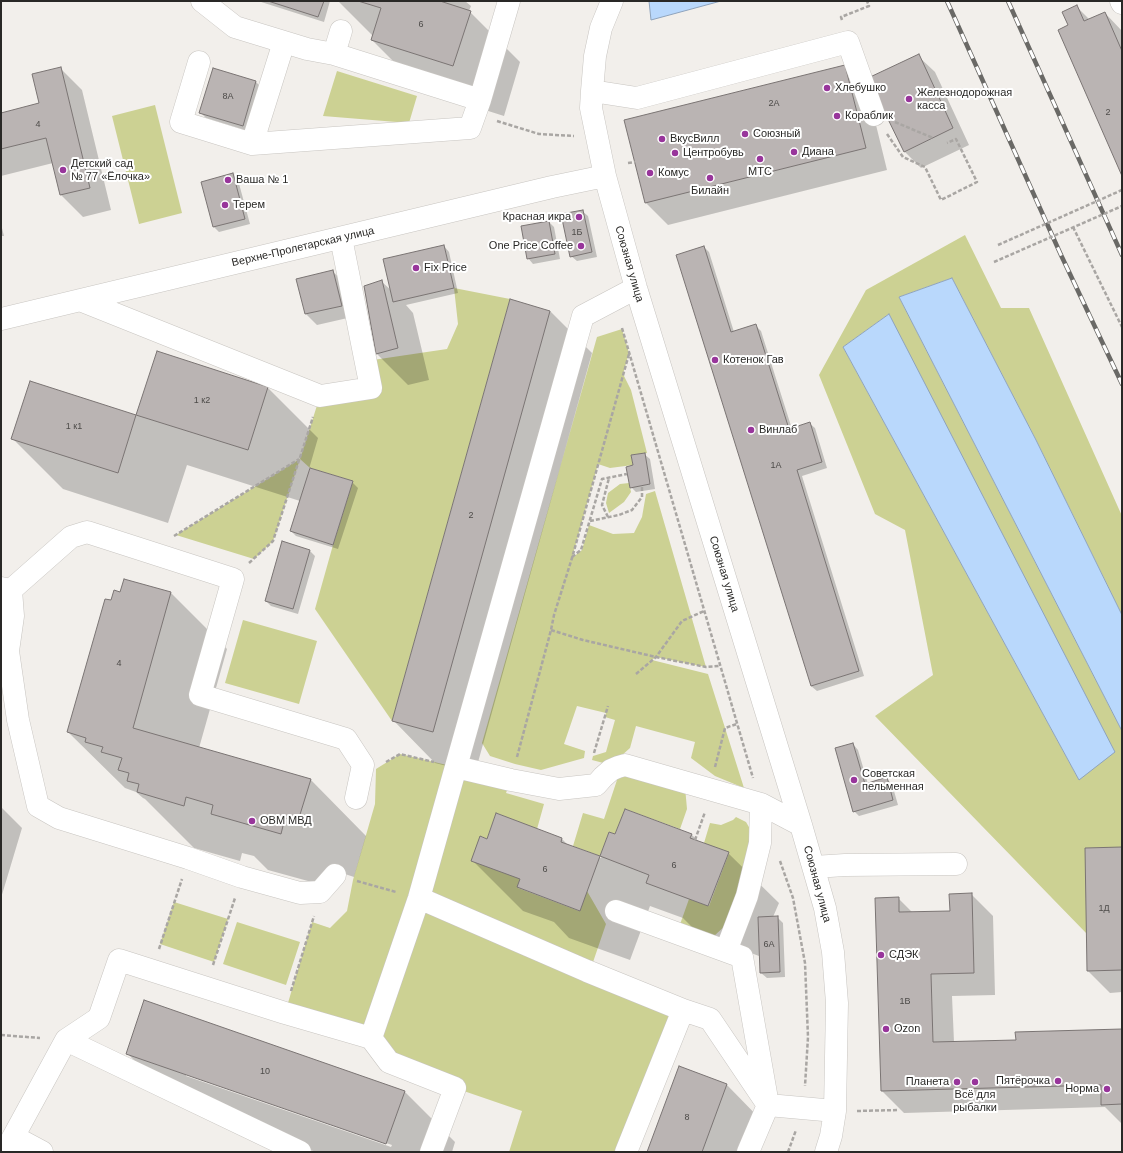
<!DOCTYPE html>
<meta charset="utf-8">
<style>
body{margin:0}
#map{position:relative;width:1123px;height:1153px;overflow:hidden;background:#f2efeb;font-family:Arial,sans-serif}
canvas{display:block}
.frame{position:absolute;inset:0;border:2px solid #292826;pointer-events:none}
</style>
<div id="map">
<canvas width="1123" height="1153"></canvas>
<div class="frame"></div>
</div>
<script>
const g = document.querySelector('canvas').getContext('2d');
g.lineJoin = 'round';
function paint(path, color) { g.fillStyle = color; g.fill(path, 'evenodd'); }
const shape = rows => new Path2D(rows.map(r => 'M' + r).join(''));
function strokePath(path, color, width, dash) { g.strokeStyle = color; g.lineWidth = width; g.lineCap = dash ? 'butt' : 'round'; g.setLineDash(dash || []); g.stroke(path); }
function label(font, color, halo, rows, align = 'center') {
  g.font = font + ' Arial,sans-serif'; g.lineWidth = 4; g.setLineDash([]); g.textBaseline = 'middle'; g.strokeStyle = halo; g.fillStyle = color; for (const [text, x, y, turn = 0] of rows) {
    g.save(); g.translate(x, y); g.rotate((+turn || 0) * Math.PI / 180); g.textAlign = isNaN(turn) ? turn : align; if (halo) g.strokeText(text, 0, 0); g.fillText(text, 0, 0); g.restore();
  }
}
const green = shape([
 [337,71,417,96,409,123,323,116],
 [155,105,182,213,139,224,112,116],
 [965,235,1001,308,1029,308,1122,516,1122,615,1036,440,952,278,899,297,1122,731,1122,970,875,716,933,675,905,530,875,514,819,375,866,290],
 [889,314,1079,780,843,347],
 [454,288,510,299,392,721,315,609,333,545,353,481,310,468,300,459,273,541,254,559,176,535,300,459,320,396,371,388,366,361,447,349,458,324],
 [622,329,629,353,623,374,631,390,647,453,631,455,633,465,610,468,598,464,572,558,582,550,589,525,613,534,634,533,642,517,646,494,655,491,706,667,656,657,652,660,708,674,744,788,715,776,691,758,695,742,636,726,630,748,611,765,592,760,593,756,606,752,615,720,605,717,606,713,577,706,564,744,585,751,584,758,541,770,515,764,490,756,482,743,597,337],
 [629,483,631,492,624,502,609,513,606,503,608,493,620,484],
 [243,620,317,641,299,704,225,683],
 [400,754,511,780,506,793,544,804,537,829,496,813,487,839,481,836,520,879,518,888,579,911,587,891,606,924,591,968,673,1015,621,1152,509,1152,522,1111,455,1088,389,1062,371,1038,285,1013,312,922,330,928,347,911,353,880,375,804,376,769],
 [619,774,685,787,687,809,680,829,625,809,615,834,609,832,600,856,573,846,583,813,604,819],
 [736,817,746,822,753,834,753,846,726,925,714,936,678,930,689,899,709,906,729,853,704,843,710,823,721,825,733,820],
 [174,902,228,919,214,962,160,944],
 [237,922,300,942,286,985,223,964]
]);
const water = shape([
 [649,1,721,1,651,20,649,1],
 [952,278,1036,440,1122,615,1122,731,899,297,952,278],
 [889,314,1115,752,1079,780,843,347,889,314]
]);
const shadow = shape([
 [258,1,330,1,324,22],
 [338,1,465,1,471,6,469,11,520,62,504,116,422,90,372,40,373,36],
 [1077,7,1090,20,1105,13,1122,31,1122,173,1070,26],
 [918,56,935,72,969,145,921,168,904,151],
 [845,66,867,88,887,170,668,225,646,203],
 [60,68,82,90,111,210,83,217,61,195,53,163,1,176,1,114,40,104],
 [213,69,256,82,261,87,248,131,206,118,200,112],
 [233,175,238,180,250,224,219,232,213,226],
 [582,211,588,216,597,257,577,261,571,256],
 [549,222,554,227,560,259,533,264,528,258],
 [1,224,4,236,1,236],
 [444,246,449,252,458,293,406,305,413,313,429,380,408,385,377,354,365,287,382,282,392,291],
 [704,247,709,252,734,332,756,326,761,331,792,429,809,423,815,428,827,468,802,476,864,676,817,691,811,686],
 [332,271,344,282,352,317,317,325,306,314,297,279],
 [550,311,592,353,475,773,435,763,394,721],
 [158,353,268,388,318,438,309,469,352,482,358,488,338,549,296,536,291,531,300,501,187,465,168,523,63,489,13,439,31,383,137,416],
 [644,454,650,459,655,489,636,492,631,487,634,466],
 [310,551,315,556,298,614,271,606,266,601],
 [125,580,171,593,227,649,199,748,310,779,366,836,354,877,342,873,337,889,268,870,254,856,242,853,240,861,194,848,145,799,143,798,136,792,125,788,68,732,112,601,121,593],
 [853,744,858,750,868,784,886,778,892,784,898,805,859,816,854,811],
 [1,807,22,828,1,898],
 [610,833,616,836,691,834,699,842,728,853,779,903,773,917,777,917,783,923,785,977,767,978,761,973,760,952,759,956,698,933,683,918,650,906,630,960,569,938,554,922,523,911,472,860,487,840,562,839,569,846,601,858],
 [1122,848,1122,992,1110,993,1088,971],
 [971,894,993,916,995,995,952,996,954,1042,1017,1041,1122,1031,1122,1124,1105,1107,904,1113,882,1091,877,899,898,898,913,913,951,912],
 [145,1001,405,1092,455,1142,452,1152,316,1152,177,1104,127,1053],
 [186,1074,392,1145,391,1147,186,1076],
 [680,1068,727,1085,768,1127,759,1152,648,1152]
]);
const building = shape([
 [268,1,324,1,318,17,268,1],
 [358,1,440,1,471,11,453,66,371,40,381,8,358,1],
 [1077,5,1084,21,1105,12,1122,51,1122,176,1058,30,1068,25,1062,12,1077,5],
 [919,54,953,128,904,152,868,78,919,54],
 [845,65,866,148,645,203,624,120,845,65],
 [61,67,90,188,60,195,46,138,1,149,1,113,39,103,32,74,61,67],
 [213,68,256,81,243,126,199,113,213,68],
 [233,173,245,219,213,227,201,182,233,173],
 [583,210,592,252,570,257,561,214,583,210],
 [549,221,555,254,527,259,521,226,549,221],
 [444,245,454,288,393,302,383,259,444,245],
 [704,246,731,332,756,324,789,429,810,422,822,462,797,470,859,671,811,686,676,255,704,246],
 [333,270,342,306,305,314,296,279,333,270],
 [382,280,398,348,376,354,364,286,382,280],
 [510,299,550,311,433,732,392,721,510,299],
 [157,351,268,387,248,450,136,415,157,351],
 [30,381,136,415,118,473,11,439,30,381],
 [645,453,650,484,630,488,626,467,633,465,631,455,645,453],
 [310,468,353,481,333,545,290,531,310,468],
 [282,541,310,550,293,609,265,601,282,541],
 [124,579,171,592,133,728,311,779,298,821,285,818,281,834,211,814,213,805,186,797,184,806,137,792,139,784,127,781,129,773,118,770,122,758,101,752,103,747,85,742,86,738,67,732,105,599,111,600,114,590,120,592,124,579],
 [853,743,865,784,887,777,893,800,853,812,835,748,853,743],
 [625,809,692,834,690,838,729,852,708,906,646,883,649,875,600,856,609,832,615,834,625,809],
 [496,813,562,838,561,842,600,856,580,911,517,887,520,879,471,861,480,836,487,839,496,813],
 [1122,847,1122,970,1087,971,1085,848,1122,847],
 [972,893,974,973,931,974,933,1042,1016,1040,1015,1032,1122,1029,1122,1104,1101,1105,1101,1085,881,1091,875,898,899,897,899,912,950,911,949,894,972,893],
 [778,916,780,972,760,973,758,917,778,916],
 [144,1000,405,1091,386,1144,126,1054,144,1000],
 [679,1066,727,1084,702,1152,647,1152,679,1066]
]);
const path = shape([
 [842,20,841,17,869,6,867,1],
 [497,121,539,134,574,136],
 [895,122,933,138],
 [887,134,903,157,925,167,941,200,977,182,956,139,947,143],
 [628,163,635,162],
 [1073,227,1122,327],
 [622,328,753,778],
 [608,517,602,505,609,478],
 [590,521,619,515,632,510,642,497,642,485],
 [174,536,299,459],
 [572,557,581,550,602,479,627,474],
 [249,563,273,541,313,417],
 [551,630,583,640,656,657,706,667,719,666],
 [636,674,656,657,682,621,704,611],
 [594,753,608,706],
 [517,757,551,630,554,615,572,558,629,354],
 [386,762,400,754,434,762],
 [715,767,725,728,737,724],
 [695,840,705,812],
 [780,861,793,898,805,963,808,1037,805,1086],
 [357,881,396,892],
 [159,949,182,879],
 [213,965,235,898],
 [291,991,314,916],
 [1,1035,40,1038],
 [857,1111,899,1110],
 [788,1152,796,1130]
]);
const minor = shape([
 [202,1,235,27,307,49,334,54],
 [612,1,601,28,595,56,592,91,591,108,605,176,636,288,801,825,825,908,833,952,837,1003,835,1111,831,1136,826,1152],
 [1121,1,1122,3],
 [341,31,334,54,480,100],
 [199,62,181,122,252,144,470,128,480,100,509,1],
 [592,91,637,98,848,42,874,115],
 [252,144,284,42],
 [80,300,320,396,371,388,341,238],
 [1,319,552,187,605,176],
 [1,588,11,590,13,616,8,651,18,720,38,806,59,818,188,858,242,877,300,893,320,892,335,875],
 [11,590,71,537,87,532,233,579,200,695,346,739,363,765,356,798],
 [456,767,511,780,559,789,596,785,603,777,611,770,618,767,625,765,761,804,801,825],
 [814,867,845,865,956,864],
 [419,898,587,971,683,1010,710,1019,768,1105,835,1111],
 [616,911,742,957,768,1105,748,1152],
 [726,951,747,896,760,843,761,804],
 [371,1038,419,898,583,316,636,288],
 [14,1137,42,1152],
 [5,1152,66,1040],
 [300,1152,66,1040,99,1018,119,960,285,1013,371,1038,389,1062,455,1088,431,1152],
 [626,1152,683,1010]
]);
const rail = shape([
 [947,1,1061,255,1122,384],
 [1008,1,1122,255]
]);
const pathBridge = shape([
 [998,245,1122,190],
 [994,262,1122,206]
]);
const markers = [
 [827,88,4,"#98359b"],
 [909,99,4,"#98359b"],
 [837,116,4,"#98359b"],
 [745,134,4,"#98359b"],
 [662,139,4,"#98359b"],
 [794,152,4,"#98359b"],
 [675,153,4,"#98359b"],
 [760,159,4,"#98359b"],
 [63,170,4,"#98359b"],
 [650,173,4,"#98359b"],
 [710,178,4,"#98359b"],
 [228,180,4,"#98359b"],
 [225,205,4,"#98359b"],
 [579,217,4,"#98359b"],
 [581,246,4,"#98359b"],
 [416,268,4,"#98359b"],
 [715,360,4,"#98359b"],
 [751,430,4,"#98359b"],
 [854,780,4,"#98359b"],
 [252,821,4,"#98359b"],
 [881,955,4,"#98359b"],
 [886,1029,4,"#98359b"],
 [1058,1081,4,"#98359b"],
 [957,1082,4,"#98359b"],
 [975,1082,4,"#98359b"],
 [1107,1089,4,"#98359b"]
];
const numberNames = [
 ["6",421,25],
 ["8А",228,97],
 ["2А",774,104],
 ["2",1108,113],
 ["4",38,125],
 ["1Б",577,233],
 ["1 к2",202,401],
 ["1 к1",74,427],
 ["1А",776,466],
 ["2",471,516],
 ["4",119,664],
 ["6",674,866],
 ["6",545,870],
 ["1Д",1104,909],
 ["6А",769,945],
 ["1В",905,1002],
 ["10",265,1072],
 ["8",687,1118]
];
const poiNames = [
 ["Хлебушко",835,88],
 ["Железнодорожная",917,93],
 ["касса",917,106],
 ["Кораблик",845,116],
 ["Союзный",753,134],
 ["ВкусВилл",670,139],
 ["Диана",802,152],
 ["Центробувь",683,153],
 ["Детский сад",71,164],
 ["№ 77 «Ёлочка»",71,177],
 ["МТС",760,172,"center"],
 ["Комус",658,173],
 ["Ваша № 1",236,180],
 ["Билайн",710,191,"center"],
 ["Терем",233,205],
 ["Красная икра",571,217,"right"],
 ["One Price Coffee",573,246,"right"],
 ["Fix Price",424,268],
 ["Котенок Гав",723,360],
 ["Винлаб",759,430],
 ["Советская",862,774],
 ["пельменная",862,787],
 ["ОВМ МВД",260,821],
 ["СДЭК",889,955],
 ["Ozon",894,1029],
 ["Пятёрочка",1050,1081,"right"],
 ["Планета",949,1082,"right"],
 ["Норма",1099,1089,"right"],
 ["Всё для",975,1095,"center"],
 ["рыбалки",975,1108,"center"]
];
const streetNames = [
 ["Верхне-Пролетарская улица",303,247,-13],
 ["Союзная улица",629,264,74],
 ["Союзная улица",724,574,73],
 ["Союзная улица",817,884,75]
];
paint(green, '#ccd193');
paint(water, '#b9d8fc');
strokePath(water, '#8ea3bc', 1);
paint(shadow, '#0003');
paint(building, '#bab4b3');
strokePath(building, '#7a7473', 1);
strokePath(minor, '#c8c5c1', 23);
strokePath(path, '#a9a6a3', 2.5, [4, 2]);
strokePath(minor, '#fff', 22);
strokePath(rail, '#6a6966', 4.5);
strokePath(rail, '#fff', 3, [9]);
strokePath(pathBridge, '#a9a6a3', 2.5, [4, 2]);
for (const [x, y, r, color] of markers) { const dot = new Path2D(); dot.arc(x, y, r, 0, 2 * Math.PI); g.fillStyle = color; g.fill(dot); strokePath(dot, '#fff', 1.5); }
label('9px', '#4d4b49', null, numberNames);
label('11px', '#292826', '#fff', poiNames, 'left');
label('11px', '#292826', '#fff', streetNames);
</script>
